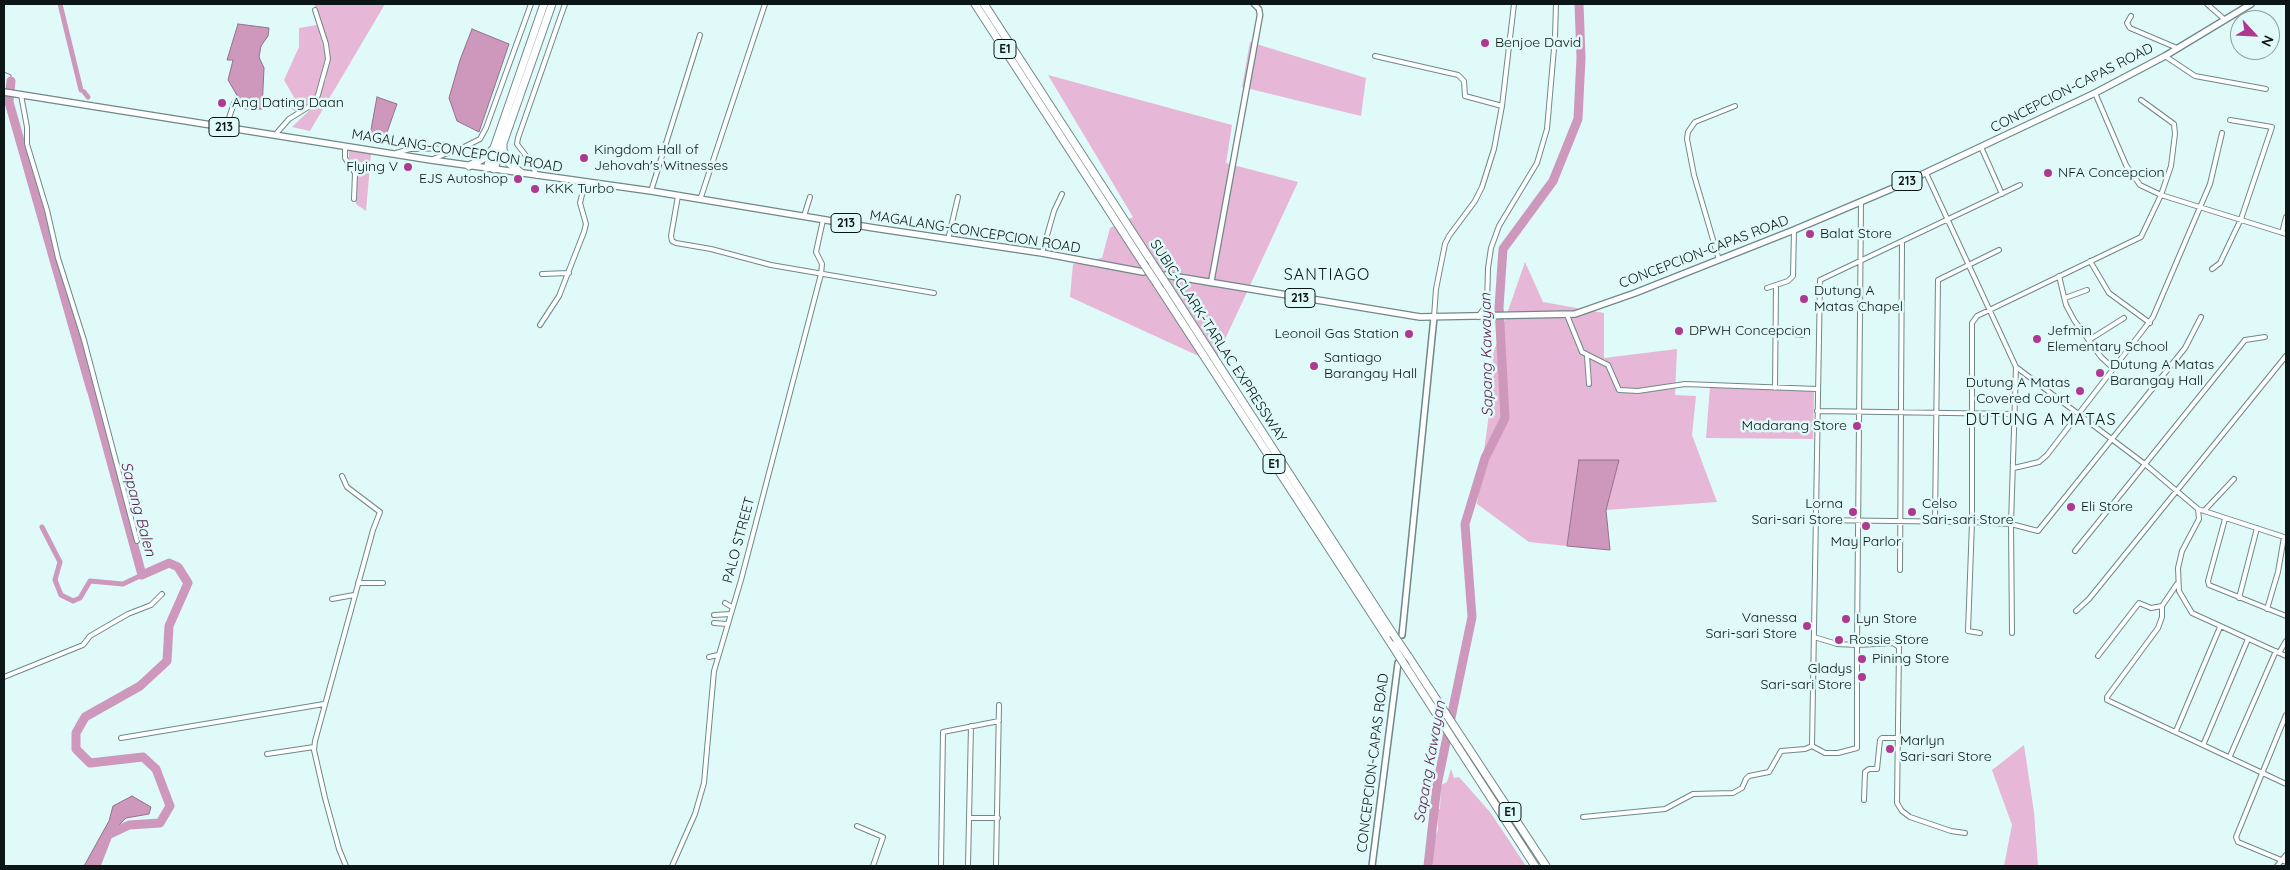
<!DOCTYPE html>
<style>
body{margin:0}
#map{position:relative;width:2290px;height:870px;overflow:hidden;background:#dffaf9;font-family:Quicksand,sans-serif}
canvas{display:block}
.frame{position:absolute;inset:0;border:5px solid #0d1616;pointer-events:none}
.north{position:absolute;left:2230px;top:10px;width:50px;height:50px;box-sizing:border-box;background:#dffaf9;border:1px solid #8b9f9e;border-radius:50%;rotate:115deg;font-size:14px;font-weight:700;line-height:20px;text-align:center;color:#0d1616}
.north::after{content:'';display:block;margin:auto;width:18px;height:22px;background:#af3990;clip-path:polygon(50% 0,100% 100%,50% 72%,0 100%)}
</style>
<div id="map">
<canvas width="2290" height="870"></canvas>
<div class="frame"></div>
<div class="north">N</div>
</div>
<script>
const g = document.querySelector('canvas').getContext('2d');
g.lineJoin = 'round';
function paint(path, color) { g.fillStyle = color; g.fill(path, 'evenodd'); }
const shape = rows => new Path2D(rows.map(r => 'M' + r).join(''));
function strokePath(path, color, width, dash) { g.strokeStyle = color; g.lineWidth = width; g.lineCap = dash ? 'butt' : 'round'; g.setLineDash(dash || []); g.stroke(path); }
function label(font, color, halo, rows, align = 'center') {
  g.font = font + ' Quicksand,sans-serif'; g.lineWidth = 5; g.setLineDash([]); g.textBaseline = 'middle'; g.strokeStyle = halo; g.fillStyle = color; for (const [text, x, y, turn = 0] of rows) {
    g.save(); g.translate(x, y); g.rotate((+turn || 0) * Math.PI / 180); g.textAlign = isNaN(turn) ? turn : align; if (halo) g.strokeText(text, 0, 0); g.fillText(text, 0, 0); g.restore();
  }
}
const green = shape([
 [314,4,385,4,310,131,292,127,315,105,326,79,330,49],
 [317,25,326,56,315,96,311,103,297,112,287,107,286,100,295,99,284,80,299,47,299,28],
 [1250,42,1366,78,1361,116,1242,87],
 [1048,75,1232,125,1226,163,1298,182,1214,363,1070,297,1073,264,1102,258,1110,228,1133,217],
 [349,150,371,154,366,211,356,204,357,172,349,159],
 [1525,262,1543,302,1604,313,1604,358,1677,349,1675,395,1696,396,1692,435,1717,502,1606,510,1619,460,1579,460,1567,546,1529,542,1477,504,1492,391,1493,354],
 [1710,387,1814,391,1813,439,1706,438],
 [2024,745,2034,812,2038,866,2004,866,2012,825,1992,770],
 [1451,769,1454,778,1459,777,1490,812,1526,866,1433,866,1432,848,1435,845,1433,840,1438,830,1437,809,1440,809,1441,785,1447,782]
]);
const water = shape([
 [238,24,269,28,268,36,261,46,259,57,264,68,262,109,245,109,228,80,233,60,227,60,238,24],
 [472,29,509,44,479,132,457,121,449,98,460,60,472,29],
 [377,97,397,104,385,138,370,135,377,97],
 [1579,460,1619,460,1606,510,1610,550,1567,546,1579,460],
 [132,796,151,807,149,814,126,818,103,841,100,866,84,866,109,821,113,806,132,796]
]);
const stream = shape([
 [4,72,11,75,11,81],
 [169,561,169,563]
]);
const canal = shape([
 [60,4,81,90],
 [84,92,88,97],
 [42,527,60,562,55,580,61,595,73,601,80,598,90,581,123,584,142,575]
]);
const river = shape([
 [11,81,9,102,91,390],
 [92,392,142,575,169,563,178,567,188,583,169,626,167,661,140,686,85,717,76,733,76,749,90,763,143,757,156,769,170,806,160,823,129,825,108,835,96,866],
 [1428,866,1437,785,1472,617,1465,524,1485,458,1505,418,1499,307,1503,249,1553,181,1578,119,1581,58,1579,4]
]);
const minor = shape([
 [2207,4,2224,19],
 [2131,16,2127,23,2130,28,2177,48],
 [1375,56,1458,75,1464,81,1465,96,1502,106],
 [2165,56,2195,76,2266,89],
 [2095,93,2126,165,2140,185,2161,195,2286,234],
 [21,95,27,127,27,144,47,210,58,258,84,340,137,541],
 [226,127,234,103],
 [275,135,289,119,313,104,318,95,328,59,326,44,315,10],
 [345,146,345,158,355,173,354,199],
 [1981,147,2002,194],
 [396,153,410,149,462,148,480,139,486,128,531,4],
 [431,160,459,148],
 [1926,173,2016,367,2011,524,2012,633],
 [537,176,530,161,517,144,518,138,565,4],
 [651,191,700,35],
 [678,196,671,236,672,241,676,243,711,249,771,265,934,293],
 [700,200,765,4],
 [1861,202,1857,645,1893,643,1899,647,1897,803,1902,811,1910,817,1951,831,1965,833],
 [804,216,810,197],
 [2282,233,2286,217],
 [948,240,958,197],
 [1042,253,1054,211,1062,194],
 [1719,260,1694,175,1687,139,1688,132,1695,122,1735,106],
 [2090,261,2109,293,2150,323],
 [2212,269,2220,263,2241,219,2272,127,2230,120],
 [542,274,569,273],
 [2059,276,2066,305,2074,320,2101,357,2113,368],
 [1767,288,1776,285],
 [2065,298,2087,290],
 [1567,315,1582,352,1608,365,1619,390,1638,391,1685,384,1817,389],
 [1434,317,1436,289,1445,244,1449,236,1475,201,1482,187,1494,149,1502,106,1514,4],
 [1478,317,1487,304,1488,268,1491,248,1499,226,1537,163,1547,129,1555,37,1556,4],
 [540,325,559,296,584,232,586,224,580,203,585,182],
 [1776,332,1803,335],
 [2089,340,2124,318],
 [1587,356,1589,384],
 [2016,367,2146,465,2198,509,2199,519,2182,551,2178,568,2179,591,2192,613,2286,656],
 [1775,388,1776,285,1788,281,1793,276,1794,230],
 [1817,411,2014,414],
 [2014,468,2039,462,2047,455,2153,317,2210,184,2222,133],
 [342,476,347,487,380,512,373,530,315,741,314,750,325,798,339,849,346,866],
 [2198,509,2284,537,2278,572,2267,609],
 [2204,511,2234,479],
 [2225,519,2208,581,2209,585,2286,616],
 [1814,520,1972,522,2011,524,2038,531,2185,348,2201,317],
 [1935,521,1938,280,1999,250],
 [2075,551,2245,340,2265,337],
 [1900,570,1902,242],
 [358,583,383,583],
 [2177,584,2162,606,2162,617,2158,628,2107,697,2107,700,2286,784],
 [2239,598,2257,528],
 [332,599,354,595],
 [725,603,732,607],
 [2076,611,2089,599,2286,356],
 [714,615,730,614],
 [714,623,727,624],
 [1980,633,1968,631,1972,522,1972,323,1977,316,2141,237,2161,195,2171,166,2175,134,2174,124,2141,100],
 [2279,653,2286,641],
 [2098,656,2139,603,2151,608,2162,606],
 [709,657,718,655],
 [4,677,83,645,90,636,128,614,151,605,162,594],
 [2286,715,2236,837,2238,842,2286,862],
 [2176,731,2220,627],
 [121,738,324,704],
 [2204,743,2248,639],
 [1812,746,1820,280,2020,185],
 [1812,746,1825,753,1838,753,1857,748,1857,645,1837,644,1814,637],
 [267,754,314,747],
 [2230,756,2276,651],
 [1864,800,1865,772,1869,769,1877,769,1880,740,1882,738,1899,738],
 [1583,817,1665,809,1693,794,1733,793,1742,788,1746,779,1749,776,1769,772,1781,751,1805,749,1812,746],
 [970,818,998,818],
 [857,826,883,837,873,866],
 [672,866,695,814,704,783,714,671,741,580,821,274,822,264,816,252,823,220],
 [941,866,943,732,999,721],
 [968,866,971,726],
 [996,866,999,705],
 [2277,866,2286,855]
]);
const tertiary = shape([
 [1211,283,1260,15,1259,9,1254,4]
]);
const secondary = shape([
 [1402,635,1434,317],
 [1372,866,1398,663]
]);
const primary = shape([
 [4,92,431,160,651,191,874,228,1042,253,1143,272],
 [1166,275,1420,317,1575,314,1635,293,1794,230,1891,189,2095,93,2165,56,2251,4]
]);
const motorway = shape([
 [975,4,1143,263],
 [984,4,1153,264],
 [503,145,503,150,509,163,521,173],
 [469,166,484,158,493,149],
 [487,168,544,4],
 [494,169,552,4],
 [1157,284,1392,645],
 [1167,285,1393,634],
 [1408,656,1546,866],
 [1406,667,1535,866]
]);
const motorwayBridge = shape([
 [1143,263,1157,284],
 [1153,264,1167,285],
 [1393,634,1408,656],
 [1392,645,1406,667]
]);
const markers = [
 [1485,43,5,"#af3990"],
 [222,103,5,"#af3990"],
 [584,158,5,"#af3990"],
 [408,167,5,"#af3990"],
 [2048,173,5,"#af3990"],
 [518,179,5,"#af3990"],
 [535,189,5,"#af3990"],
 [1810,234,5,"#af3990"],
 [1804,299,5,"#af3990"],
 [1679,331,5,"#af3990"],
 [1409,334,5,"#af3990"],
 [2037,339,5,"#af3990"],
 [1314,366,5,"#af3990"],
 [2100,373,5,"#af3990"],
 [2080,391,5,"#af3990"],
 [1857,426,5,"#af3990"],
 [2071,507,5,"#af3990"],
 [1853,512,5,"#af3990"],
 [1912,512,5,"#af3990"],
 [1866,526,5,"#af3990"],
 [1846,619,5,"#af3990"],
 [1807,626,5,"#af3990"],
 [1839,640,5,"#af3990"],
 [1862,659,5,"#af3990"],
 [1862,677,5,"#af3990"],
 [1890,749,5,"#af3990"]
];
const shields = [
 [1005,49,22],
 [224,127,30],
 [1907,181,30],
 [846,223,30],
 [1300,298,30],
 [1274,464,22],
 [1510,812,22]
];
const shieldNames = [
 ["E1",1005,49],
 ["213",224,127],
 ["213",1907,181],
 ["213",846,223],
 ["213",1300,298],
 ["E1",1274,464],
 ["E1",1510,812]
];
const poiNames = [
 ["Benjoe David",1495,43],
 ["Ang Dating Daan",232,103],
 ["Kingdom Hall of",594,150],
 ["Jehovah's Witnesses",594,166],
 ["Flying V",398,167,"right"],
 ["NFA Concepcion",2058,173],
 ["EJS Autoshop",508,179,"right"],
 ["KKK Turbo",545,189],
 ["Balat Store",1820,234],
 ["Dutung A",1814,291],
 ["Matas Chapel",1814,307],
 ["DPWH Concepcion",1689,331],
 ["Jefmin",2047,331],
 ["Elementary School",2047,347],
 ["Leonoil Gas Station",1399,334,"right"],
 ["Santiago",1324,358],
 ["Barangay Hall",1324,374],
 ["Dutung A Matas",2110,365],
 ["Barangay Hall",2110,381],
 ["Dutung A Matas",2070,383,"right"],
 ["Covered Court",2070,399,"right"],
 ["Madarang Store",1847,426,"right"],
 ["Lorna",1843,504,"right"],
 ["Sari-sari Store",1843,520,"right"],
 ["Celso",1922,504],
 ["Sari-sari Store",1922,520],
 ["Eli Store",2081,507],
 ["May Parlor",1866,542,"center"],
 ["Vanessa",1797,618,"right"],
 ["Sari-sari Store",1797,634,"right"],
 ["Lyn Store",1856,619],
 ["Rossie Store",1849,640],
 ["Pining Store",1872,659],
 ["Gladys",1852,669,"right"],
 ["Sari-sari Store",1852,685,"right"],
 ["Marlyn",1900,741],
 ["Sari-sari Store",1900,757]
];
const streetNames = [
 ["CONCEPCION-CAPAS ROAD",2072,88,-27],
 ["MAGALANG-CONCEPCION ROAD",457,151,9],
 ["MAGALANG-CONCEPCION ROAD",975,232,9],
 ["CONCEPCION-CAPAS ROAD",1704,252,-21],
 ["SUBIC-CLARK-TARLAC EXPRESSWAY",1218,341,57],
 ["PALO STREET",739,540,-75],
 ["CONCEPCION-CAPAS ROAD",1373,763,-83]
];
const waterNames = [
 ["Sapang Kawayan",1487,355,-91],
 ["Sapang Balen",138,509,75],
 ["Sapang Kawayan",1430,762,-80]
];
const quarterNames = [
 ["SANTIAGO",1327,275],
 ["DUTUNG A MATAS",2041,420]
];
paint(green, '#e6b7d6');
paint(water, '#cd98bb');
strokePath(water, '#93718a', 1);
strokePath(stream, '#93718a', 1);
strokePath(canal, '#cd98bb', 5);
strokePath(river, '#cd98bb', 9);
strokePath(minor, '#708888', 6);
strokePath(tertiary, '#708888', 7);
strokePath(secondary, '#708888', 8);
strokePath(primary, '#708888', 8);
strokePath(motorway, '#708888', 9);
strokePath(minor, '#fff', 4);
strokePath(tertiary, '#fff', 4.5);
strokePath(secondary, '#fff', 5);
strokePath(primary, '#fff', 5.5);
strokePath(motorway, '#fff', 7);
strokePath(motorwayBridge, '#708888', 9, []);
strokePath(motorwayBridge, '#fff', 7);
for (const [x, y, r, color] of markers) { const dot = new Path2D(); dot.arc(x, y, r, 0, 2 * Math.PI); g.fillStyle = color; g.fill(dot); strokePath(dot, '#dffaf9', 2); }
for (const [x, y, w] of shields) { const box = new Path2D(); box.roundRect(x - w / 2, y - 9.5, w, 19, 4); g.fillStyle = '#dffaf9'; g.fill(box); strokePath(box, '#0d1616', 1); }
label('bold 12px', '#0d1616', null, shieldNames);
label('14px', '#0d1616', '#dffaf9', poiNames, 'left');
label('14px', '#0d1616', '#dffaf9', streetNames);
label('italic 15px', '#612250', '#dffaf9', waterNames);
g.letterSpacing = '1px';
label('16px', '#0d1616', '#dffaf9', quarterNames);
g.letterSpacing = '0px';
</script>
